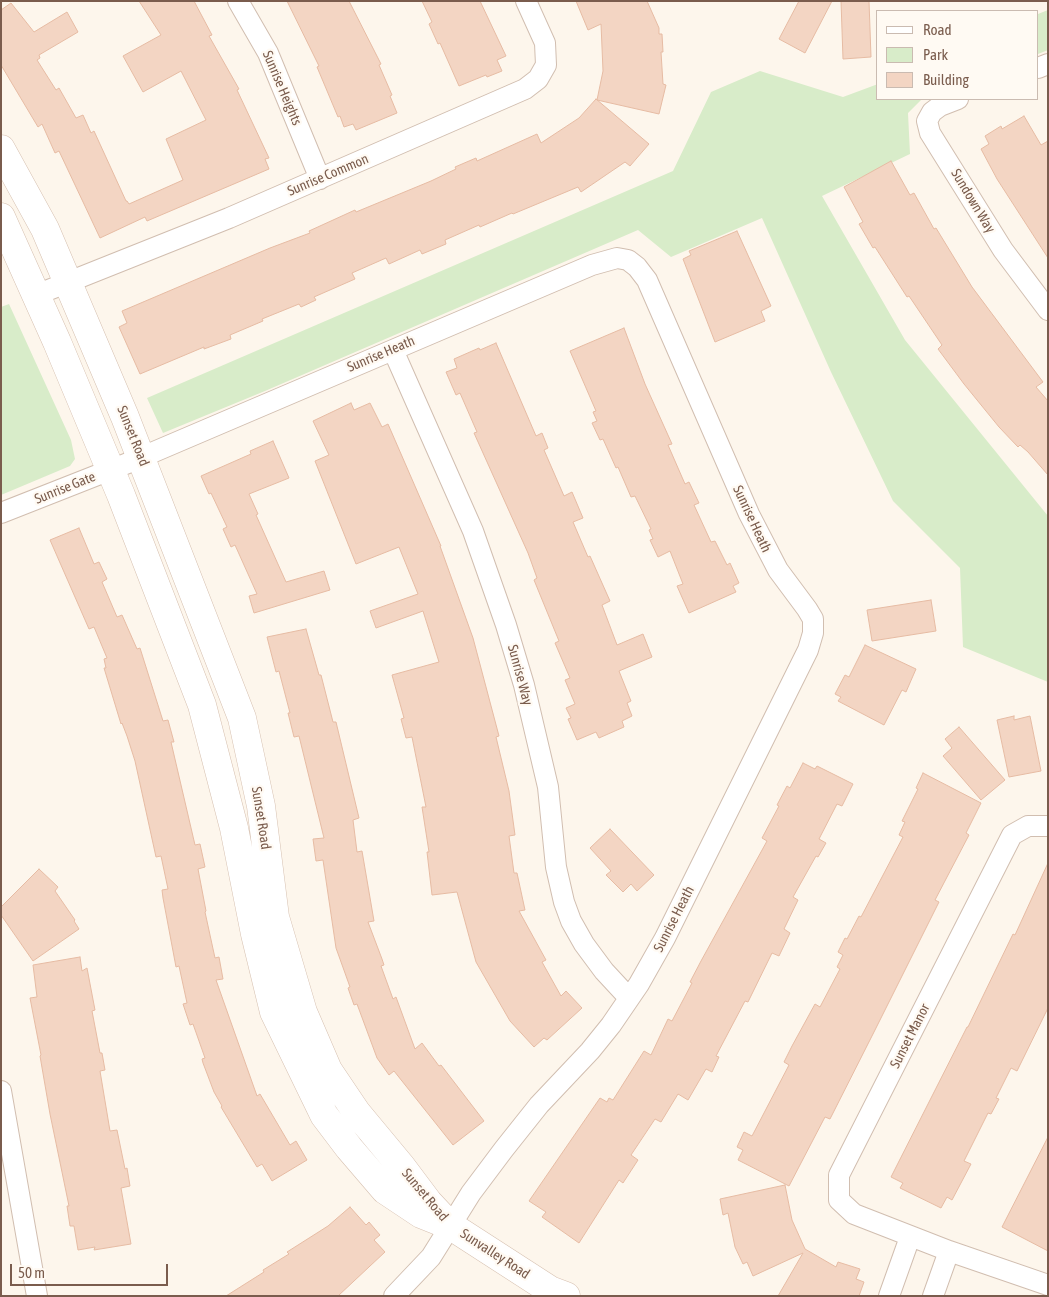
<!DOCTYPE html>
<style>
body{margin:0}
#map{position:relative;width:1049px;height:1297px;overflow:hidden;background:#fdf6ec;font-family:"Asap Condensed",sans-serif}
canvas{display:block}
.frame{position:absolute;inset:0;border:2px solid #7a5c4d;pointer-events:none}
.legend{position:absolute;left:876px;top:10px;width:162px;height:90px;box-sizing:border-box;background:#fffaf3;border:1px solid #cabbb1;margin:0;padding:6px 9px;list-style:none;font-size:15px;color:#7a5c4d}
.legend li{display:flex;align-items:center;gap:10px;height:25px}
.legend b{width:25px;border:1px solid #cabbb1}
.scale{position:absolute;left:10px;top:1264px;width:158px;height:22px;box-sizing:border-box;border:2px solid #7a5c4d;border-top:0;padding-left:6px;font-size:15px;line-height:18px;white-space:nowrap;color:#7a5c4d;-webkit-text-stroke:4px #fffaf3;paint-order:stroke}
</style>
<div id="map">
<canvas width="1049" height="1297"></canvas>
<div class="frame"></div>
<ul class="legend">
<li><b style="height:6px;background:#fff"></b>Road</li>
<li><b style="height:14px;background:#d8ecc9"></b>Park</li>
<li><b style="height:14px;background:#f3d5c3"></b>Building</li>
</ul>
<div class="scale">50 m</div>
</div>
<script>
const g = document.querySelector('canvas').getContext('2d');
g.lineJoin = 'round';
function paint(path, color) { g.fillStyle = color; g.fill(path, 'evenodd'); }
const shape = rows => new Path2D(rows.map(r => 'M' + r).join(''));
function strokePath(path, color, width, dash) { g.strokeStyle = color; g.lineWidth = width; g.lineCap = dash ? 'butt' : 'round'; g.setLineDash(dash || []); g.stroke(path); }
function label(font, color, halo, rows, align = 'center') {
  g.font = font + ' "Asap Condensed",sans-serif'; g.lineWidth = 4.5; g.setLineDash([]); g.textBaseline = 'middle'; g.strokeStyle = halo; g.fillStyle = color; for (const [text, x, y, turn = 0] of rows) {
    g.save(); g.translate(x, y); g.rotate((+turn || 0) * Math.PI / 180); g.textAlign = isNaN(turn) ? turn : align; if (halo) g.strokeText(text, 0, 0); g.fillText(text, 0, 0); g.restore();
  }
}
const green = shape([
 [1048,10,1048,50,1038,54,1038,14],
 [760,71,843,97,878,84,878,99,922,99,908,113,910,154,822,196,905,340,1048,516,1048,682,963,647,960,568,893,501,831,372,762,218,671,257,638,230,265,391,163,433,147,398,673,171,711,92],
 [9,304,71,440,75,459,70,466,1,495,1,307]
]);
const building = shape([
 [139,1,194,1,212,35,209,36,239,89,237,90,269,158,265,159,269,169,147,221,145,217,100,238,59,151,55,153,42,124,38,127,1,65,1,10,11,3,34,32,67,12,78,32,39,55,40,58,37,60,56,90,59,88,76,118,83,115,91,133,94,131,126,201,127,201,129,204,183,180,166,139,206,120,181,71,143,92,123,56,161,35,139,1],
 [287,1,349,1,381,64,379,65,392,95,390,96,397,113,356,130,353,124,344,127,340,116,338,117,317,67,319,66,287,1],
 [422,1,480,1,506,56,497,60,502,71,487,77,486,75,459,86,440,43,438,44,429,24,432,22,422,1],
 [576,1,647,1,659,28,659,34,662,34,663,52,661,52,663,84,666,85,659,114,597,100,603,71,601,24,588,30,576,1],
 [799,1,832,1,805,53,779,39,799,1],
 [841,1,869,1,871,57,843,59,841,1],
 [596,99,649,144,630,166,625,162,581,192,578,187,513,214,512,213,480,227,479,225,445,240,446,244,422,254,420,250,389,264,386,258,352,273,355,279,314,297,316,300,301,307,299,304,262,319,263,321,230,335,231,339,204,349,204,347,140,374,119,327,127,323,122,311,270,248,310,233,309,231,355,210,356,212,431,181,456,169,455,167,476,158,477,161,537,134,541,143,579,118,596,99],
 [1024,116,1041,145,1048,141,1048,258,997,179,981,149,989,144,985,136,1001,126,1002,129,1024,116],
 [891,161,910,195,914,193,934,229,936,228,972,287,1043,382,1036,387,1048,401,1048,475,1028,452,1020,445,1018,447,999,427,964,384,938,349,942,345,909,296,907,297,875,247,873,248,859,224,863,222,844,187,891,161],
 [737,231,771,306,761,311,765,321,715,342,683,259,691,255,689,251,737,231],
 [624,328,645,384,672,444,668,445,685,484,689,482,699,503,694,505,711,542,715,541,727,565,730,563,739,583,733,586,736,592,689,613,677,586,683,584,670,551,658,557,650,540,653,539,649,530,651,529,635,496,631,497,618,467,616,468,603,439,600,440,592,423,597,421,593,412,596,411,570,351,624,328],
 [496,343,536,436,542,433,548,448,544,450,564,496,572,492,583,518,573,522,588,557,590,556,610,601,602,605,617,645,643,634,652,657,619,671,631,701,627,703,632,716,622,721,624,727,599,738,596,732,577,740,568,719,571,718,566,708,575,704,565,680,570,678,555,643,559,641,534,580,537,578,528,553,474,433,477,432,460,393,456,395,446,372,457,368,454,359,479,348,480,350,496,343],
 [351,403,354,410,370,403,382,427,388,424,441,546,440,546,473,638,499,736,496,737,509,791,515,835,509,836,514,873,517,873,525,910,519,911,546,960,542,962,561,996,566,991,582,1008,547,1040,544,1038,534,1047,510,1021,476,962,457,892,432,895,427,852,429,852,422,807,426,807,412,737,406,738,401,719,404,718,392,675,439,662,423,611,376,628,370,611,418,594,399,547,356,564,315,461,329,455,313,421,351,403],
 [273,441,289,478,249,494,258,514,256,515,286,582,324,571,330,590,254,613,249,596,257,594,235,545,231,547,223,529,227,527,211,493,209,494,201,476,251,454,250,451,273,441],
 [79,528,94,564,99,562,107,579,102,582,117,617,122,615,137,649,140,648,163,721,168,720,174,742,171,742,195,845,200,844,205,867,198,869,206,911,205,912,215,958,219,957,223,979,216,980,257,1096,260,1094,290,1145,296,1141,307,1160,272,1181,262,1164,257,1167,221,1107,222,1106,214,1092,203,1063,202,1059,205,1058,193,1024,190,1025,183,1004,187,1003,179,966,176,967,163,898,162,890,168,889,161,856,156,857,135,761,127,736,122,723,121,724,104,668,106,668,104,659,107,658,94,627,89,629,50,540,79,528],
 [931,600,936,631,872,641,867,610,931,600],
 [306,629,319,675,321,675,333,722,336,722,359,818,353,820,357,852,362,851,374,921,368,922,382,959,384,965,381,966,393,999,396,997,415,1049,422,1043,439,1066,441,1065,484,1121,453,1145,394,1071,389,1075,377,1058,357,1004,354,1005,348,988,350,987,336,948,323,860,316,861,313,839,324,838,299,736,294,737,288,713,290,713,279,671,276,672,267,637,306,629],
 [865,645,916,669,906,692,902,690,884,725,838,701,841,697,835,694,845,675,849,677,865,645],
 [1014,716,1014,720,1030,716,1041,771,1009,777,997,720,1014,716],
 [959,727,1005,780,981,800,943,756,952,748,945,739,959,727],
 [803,763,815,769,817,766,853,784,842,806,837,804,819,839,826,843,818,857,816,856,793,897,798,900,784,929,790,933,779,956,772,953,748,1002,745,1001,716,1056,719,1057,712,1072,706,1069,688,1100,678,1094,661,1122,655,1119,631,1155,638,1160,623,1183,619,1180,579,1243,542,1217,546,1212,529,1201,600,1098,607,1102,609,1098,613,1100,644,1051,651,1055,668,1019,672,1021,692,983,690,982,701,961,767,841,762,838,779,806,777,805,787,786,790,788,803,763],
 [923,773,981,803,966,833,969,835,935,900,939,902,874,1032,830,1119,825,1117,789,1186,738,1160,743,1150,737,1147,744,1132,752,1136,789,1065,784,1062,792,1046,815,1004,820,1007,840,969,837,967,843,955,838,952,845,938,847,939,859,916,861,917,903,837,899,835,905,822,902,821,918,789,916,788,923,773],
 [610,829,654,875,637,891,631,884,623,892,606,875,611,871,590,848,610,829],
 [1048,863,1048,1008,1017,1071,1011,1068,996,1098,999,1099,991,1114,988,1113,964,1161,971,1164,952,1200,947,1197,941,1208,900,1188,903,1183,891,1177,967,1027,968,1027,1013,934,1015,935,1048,863],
 [39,869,58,887,55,891,75,920,74,921,79,929,33,961,1,915,1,907,39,869],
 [80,957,82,971,87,968,95,1010,92,1011,100,1053,102,1053,105,1070,100,1071,110,1131,117,1130,125,1169,127,1168,130,1186,121,1188,131,1244,94,1250,95,1247,78,1250,74,1226,70,1226,67,1206,69,1206,50,1114,40,1056,41,1055,30,998,37,997,33,965,80,957],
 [1048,1137,1048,1251,1002,1227,1048,1137],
 [785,1185,792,1220,805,1249,836,1267,838,1262,860,1269,856,1279,864,1282,859,1296,778,1296,803,1253,753,1276,747,1262,743,1264,735,1247,728,1213,723,1215,720,1199,785,1185],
 [350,1207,366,1225,369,1222,380,1235,374,1240,385,1252,338,1296,226,1296,264,1272,263,1270,289,1254,287,1252,328,1226,350,1207]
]);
const street = shape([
 [238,1,268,53,320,179],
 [1038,68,1048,64],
 [958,99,940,106,932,112,927,121,930,133,1003,250,1048,310],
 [36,295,229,218,525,89,538,79,546,65,545,43,526,1],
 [393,350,473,531,506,625,524,685,548,787,556,867,564,902,571,921,584,944,604,971,629,998],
 [1,513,128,463,592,265,617,258,628,260,637,267,647,280,749,514,778,570,807,609,813,619,813,633,808,650,665,938,639,984,611,1025,590,1051,539,1105,504,1149,471,1193,431,1257,394,1296],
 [1048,826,1028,826,1012,835,839,1175,839,1200,854,1214,949,1251,1048,1285],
 [1,1091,37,1296],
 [889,1296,910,1237],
 [933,1296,949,1251]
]);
const secondary = shape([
 [1,149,45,229,125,417,242,718,261,806,275,917,303,1012,328,1070,357,1113,401,1166,428,1202,443,1218],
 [1,217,57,342,121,495,202,705,234,828,255,934,274,1012,324,1115,349,1148,385,1190,421,1214,451,1226,550,1290,566,1296]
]);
const streetNames = [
 ["Sunrise Heights",282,88,67],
 ["Sunrise Common",328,175,-23],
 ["Sundown Way",973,201,59],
 ["Sunrise Heath",381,354,-23],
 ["Sunset Road",133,436,68],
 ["Sunrise Gate",65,488,-22],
 ["Sunrise Heath",752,519,65],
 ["Sunrise Way",520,675,75],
 ["Sunset Road",261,818,81],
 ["Sunrise Heath",674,919,-63],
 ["Sunset Manor",910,1036,-63],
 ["Sunset Road",425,1195,50],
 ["Sunvalley Road",495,1254,33]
];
paint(green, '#d8ecc9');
paint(building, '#f3d5c3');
strokePath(building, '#e6bba3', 1);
strokePath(street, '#d1beb0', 22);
strokePath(secondary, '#d6c0b0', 29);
strokePath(street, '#fff', 20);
strokePath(secondary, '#fff', 28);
label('14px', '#7a5c4d', '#fffaf3', streetNames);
</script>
